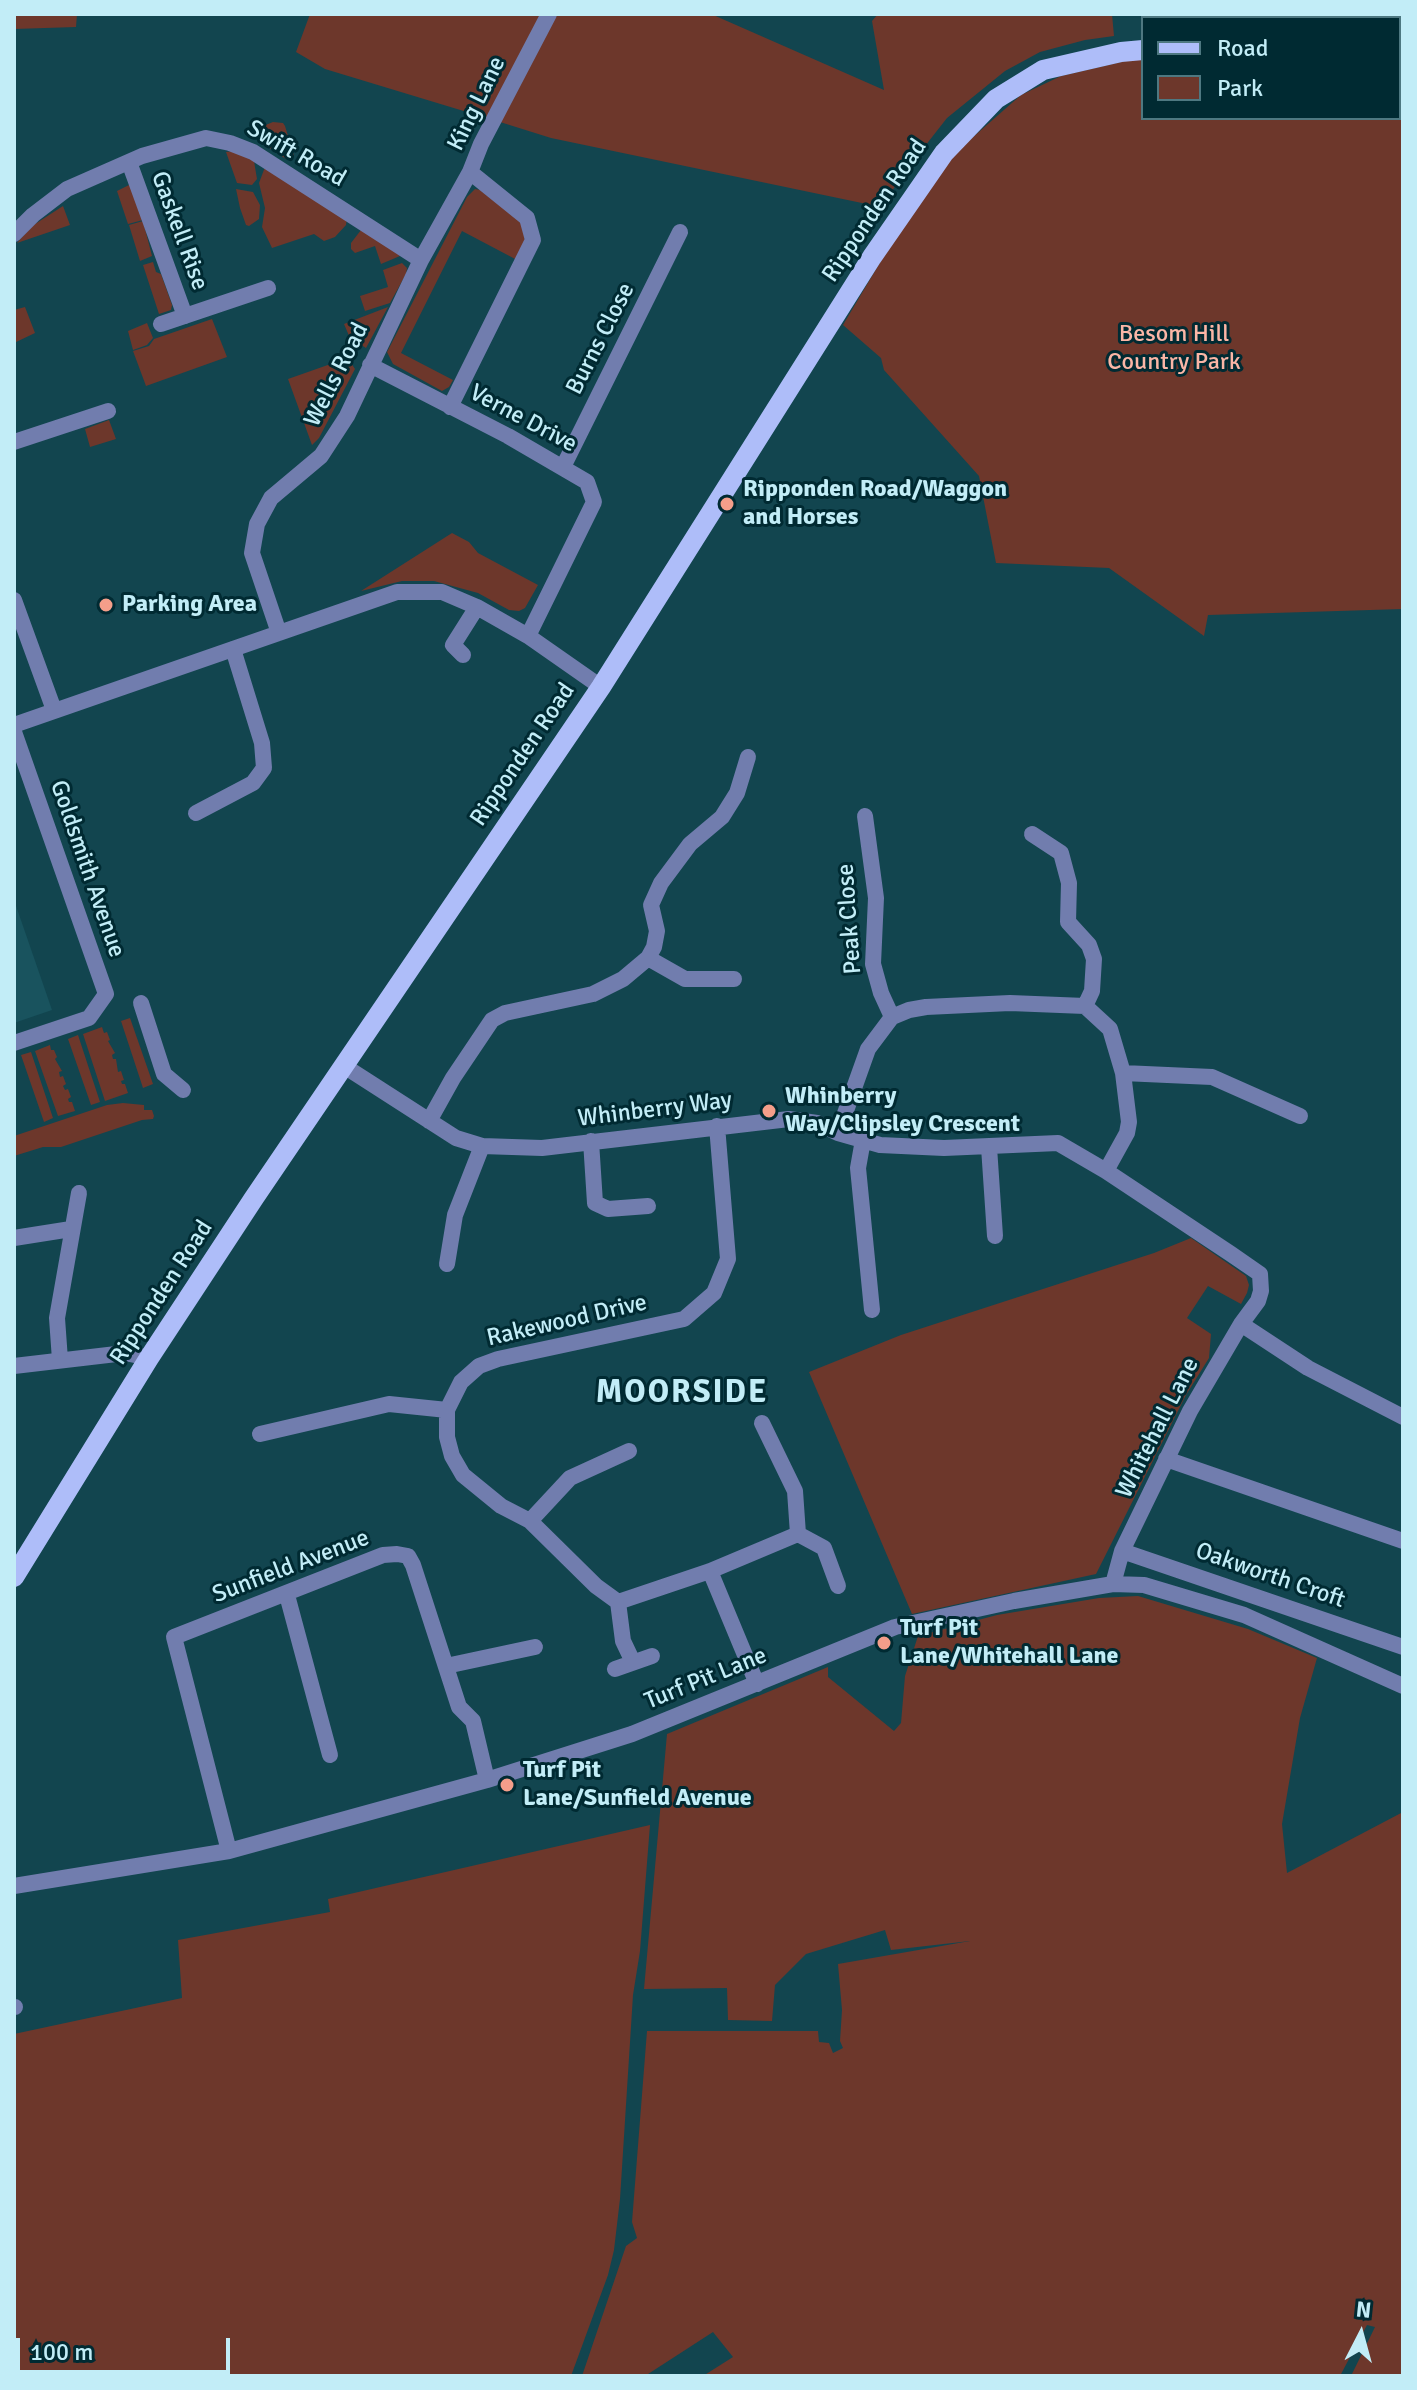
<!DOCTYPE html>
<style>
body{margin:0}
#map{position:relative;width:1417px;height:2390px;overflow:hidden;background:#12454f;font-family:Signika,sans-serif}
canvas{display:block}
.frame{position:absolute;inset:0;border:16px solid #c2edf7;pointer-events:none}
.legend{position:absolute;left:1141px;top:16px;width:260px;height:104px;box-sizing:border-box;background:#002a32;border:2px solid #4e7881;margin:0;padding:10px 14px;list-style:none;font-size:24px;color:#c2edf7}
.legend li{display:flex;align-items:center;gap:16px;height:40px}
.legend b{width:40px;border:2px solid #4e7881}
.north{position:absolute;left:1321px;top:2294px;width:80px;height:80px;-webkit-text-stroke:6px #002a32;paint-order:stroke;rotate:6deg;font-size:22px;font-weight:700;line-height:32px;text-align:center;color:#c2edf7}
.north::after{content:'';display:block;margin:auto;width:28px;height:36px;background:#c2edf7;clip-path:polygon(50% 0,100% 100%,50% 72%,0 100%)}
.scale{position:absolute;left:16px;top:2338px;width:214px;height:36px;box-sizing:border-box;border:4px solid #c2edf7;border-top:0;padding-left:10px;font-size:24px;line-height:28px;white-space:nowrap;color:#c2edf7;-webkit-text-stroke:6px #002a32;paint-order:stroke}
</style>
<div id="map">
<canvas width="1417" height="2390"></canvas>
<div class="frame"></div>
<ul class="legend">
<li><b style="height:10px;background:#aebdf9"></b>Road</li>
<li><b style="height:22px;background:#6d372b"></b>Park</li>
</ul>
<div class="north">N</div>
<div class="scale">100 m</div>
</div>
<script>
const g = document.querySelector('canvas').getContext('2d');
g.lineJoin = 'round';
function paint(path, color) { g.fillStyle = color; g.fill(path, 'evenodd'); }
const shape = rows => new Path2D(rows.map(r => 'M' + r).join(''));
function strokePath(path, color, width, dash) { g.strokeStyle = color; g.lineWidth = width; g.lineCap = dash ? 'butt' : 'round'; g.setLineDash(dash || []); g.stroke(path); }
function label(font, color, halo, rows, align = 'center') {
  g.font = font + ' Signika,sans-serif'; g.lineWidth = 6; g.setLineDash([]); g.textBaseline = 'middle'; g.strokeStyle = halo; g.fillStyle = color; for (const [text, x, y, turn = 0] of rows) {
    g.save(); g.translate(x, y); g.rotate((+turn || 0) * Math.PI / 180); g.textAlign = isNaN(turn) ? turn : align; if (halo) g.strokeText(text, 0, 0); g.fillText(text, 0, 0); g.restore();
  }
}
const built = shape([
 [14,900,52,1010,14,1023]
]);
const green = shape([
 [14,14,77,14,76,27,14,29],
 [310,14,543,14,490,119,325,69,296,52],
 [555,14,711,14,884,90,872,21,878,14,1112,14,1114,36,1085,40,1040,52,1005,71,947,118,907,169,881,207,551,138,500,122],
 [1134,59,1143,60,1143,118,1399,118,1399,94,1403,95,1403,609,1208,615,1204,636,1109,568,996,563,979,476,884,370,881,358,843,325,898,232,956,152,1021,95,1061,76],
 [273,122,283,123,285,126,294,156,286,159,259,141,258,128],
 [234,151,254,161,257,179,252,185,237,183,226,152],
 [265,167,347,217,346,225,335,237,324,241,314,234,272,248,262,227,265,208,259,183],
 [131,184,143,220,128,224,117,191],
 [236,189,253,192,260,205,259,219,249,226,246,225,240,208],
 [475,189,480,190,522,223,525,240,517,260,462,231,401,353,453,380,449,387,442,391,393,364,387,352,467,197],
 [63,206,70,225,17,243,32,226],
 [143,221,152,256,140,261,129,225],
 [361,230,399,253,400,256,381,264,375,246,355,253,351,249,351,243],
 [153,262,156,272,161,274,172,305,171,310,159,314,143,265],
 [402,263,407,268,406,274,390,303,365,311,360,296,388,287,383,270],
 [25,307,35,333,14,343,14,310],
 [388,307,366,348,350,338,344,324],
 [212,319,227,357,146,386,133,351,149,346,154,339],
 [147,323,153,338,147,345,133,350,128,331],
 [342,360,351,363,355,369,319,438,312,445,288,379],
 [109,420,116,439,90,447,85,429],
 [452,533,469,542,478,553,538,585,525,608,519,611,509,610,478,593,434,581,402,581,361,591],
 [130,1018,153,1084,143,1088,121,1021],
 [102,1027,104,1033,107,1032,110,1040,108,1041,115,1053,112,1055,113,1059,116,1059,118,1072,121,1071,124,1080,121,1081,122,1084,125,1084,128,1093,105,1101,83,1034],
 [78,1035,100,1102,91,1105,68,1039],
 [50,1045,51,1050,54,1050,57,1057,55,1059,62,1071,59,1072,60,1077,63,1076,66,1084,63,1086,65,1090,68,1089,71,1097,68,1099,69,1102,72,1102,75,1111,58,1116,35,1051],
 [31,1052,53,1118,44,1122,21,1055],
 [123,1103,144,1105,144,1110,152,1110,154,1116,153,1119,142,1120,61,1147,43,1147,14,1156,14,1136,107,1105],
 [1191,1238,1246,1276,1249,1285,1247,1293,1241,1304,1208,1286,1187,1318,1211,1334,1209,1358,1186,1395,1096,1574,912,1614,809,1372,901,1335,1154,1253],
 [1138,1596,1248,1629,1317,1658,1300,1718,1282,1824,1287,1873,1403,1812,1403,2376,1351,2376,1375,2327,1367,2325,1340,2376,703,2376,733,2357,713,2332,645,2376,582,2376,626,2246,637,2238,632,2222,647,2031,818,2031,819,2042,829,2043,833,2053,843,2048,840,2041,842,2010,838,1964,970,1941,891,1950,885,1930,806,1954,775,1985,772,2021,728,2020,727,1988,644,1989,667,1734,828,1667,828,1677,894,1731,901,1723,905,1676,918,1636,997,1615,1099,1598],
 [650,1825,640,1951,633,1995,620,2199,614,2250,608,2275,571,2376,14,2376,14,2034,182,1998,178,1940,330,1912,328,1899]
]);
const minor = shape([
 [129,162,185,316],
 [14,234,33,215,67,189,142,156,206,138,230,143,253,152,421,260],
 [161,324,268,288],
 [370,365,508,436,587,482,594,502,528,636],
 [450,407,533,240,527,218,470,172],
 [14,442,108,411],
 [563,467,680,232],
 [14,600,54,710],
 [279,633,252,553,257,524,271,498,321,456,347,416,421,260,470,172,481,144,549,14],
 [463,655,453,645,477,607],
 [14,725,397,592,442,592,477,607,528,636,601,687],
 [14,732,106,994,89,1018,14,1043],
 [196,813,253,783,264,768,262,743,233,649],
 [865,816,876,898,873,964,881,993,892,1017],
 [1032,834,1061,853,1069,883,1068,922,1089,945,1094,959,1092,991,1085,1006],
 [648,958,685,979,734,979],
 [141,1003,164,1074,183,1090],
 [344,1066,456,1138,482,1146,542,1148,789,1119,817,1123,838,1133,880,1145,944,1148,1058,1143,1106,1171,1231,1254,1260,1274,1261,1291,1258,1301,1241,1324,1190,1411,1122,1551,1113,1584],
 [1123,1073,1212,1077,1300,1116],
 [429,1121,453,1078,492,1020,505,1013,593,994,623,979,648,958,654,947,657,931,651,905,661,883,690,844,722,817,737,793,748,757],
 [717,1126,728,1259,714,1293,684,1319,498,1359,479,1366,461,1382,447,1410,447,1437,452,1456,463,1475,501,1506,530,1521,596,1586,618,1602,710,1571,798,1534],
 [838,1133,868,1049,892,1017,909,1010,926,1007,1010,1003,1085,1006,1110,1029,1123,1073,1129,1122,1127,1133,1106,1171],
 [863,1140,858,1168,872,1310],
 [591,1141,595,1203,608,1209,648,1206],
 [989,1147,995,1236],
 [14,1238,71,1229],
 [447,1264,455,1215,482,1146],
 [1241,1324,1308,1368,1403,1417],
 [60,1360,57,1318,79,1193],
 [14,1366,125,1353,149,1358],
 [762,1423,795,1491,798,1534],
 [260,1434,389,1404,447,1410],
 [1166,1459,1403,1541],
 [530,1521,570,1478,629,1451],
 [798,1534,824,1548,838,1586],
 [1122,1551,1403,1647],
 [710,1571,757,1684],
 [287,1595,330,1755],
 [618,1602,623,1641,633,1662],
 [446,1666,535,1647],
 [615,1669,652,1656],
 [229,1851,174,1637,383,1555,397,1554,408,1556,413,1565,459,1707,473,1721,487,1780],
 [14,1886,229,1851,487,1780,632,1734,895,1627,1014,1601,1113,1584,1144,1585,1244,1615,1403,1686],
 [14,2007,15,2007]
]);
const major = shape([
 [1399,82,1403,83],
 [14,1577,149,1358,254,1198,601,687,872,257,944,153,996,99,1043,70,1121,52,1143,50]
]);
const markers = [
 [727,504,8,"#f49e8a"],
 [106,605,8,"#f49e8a"],
 [769,1111,8,"#f49e8a"],
 [884,1643,8,"#f49e8a"],
 [507,1785,8,"#f49e8a"]
];
const streetNames = [
 ["King Lane",477,104,-64],
 ["Swift Road",296,154,30],
 ["Ripponden Road",875,211,-56],
 ["Gaskell Rise",179,231,70],
 ["Burns Close",601,339,-63],
 ["Wells Road",337,375,-63],
 ["Verne Drive",523,419,28],
 ["Ripponden Road",523,755,-56],
 ["Goldsmith Avenue",87,869,71],
 ["Peak Close",850,919,-94],
 ["Whinberry Way",655,1110,-7],
 ["Ripponden Road",162,1293,-57],
 ["Rakewood Drive",567,1321,-13],
 ["Whitehall Lane",1158,1428,-63],
 ["Sunfield Avenue",291,1567,-21],
 ["Oakworth Croft",1270,1576,19],
 ["Turf Pit Lane",706,1679,-22]
];
const parkNames = [
 ["Besom Hill",1174,335],
 ["Country Park",1174,363]
];
const poiNames = [
 ["Ripponden Road/Waggon",743,490],
 ["and Horses",743,518],
 ["Parking Area",122,605],
 ["Whinberry",785,1097],
 ["Way/Clipsley Crescent",785,1125],
 ["Turf Pit",900,1629],
 ["Lane/Whitehall Lane",900,1657],
 ["Turf Pit",523,1771],
 ["Lane/Sunfield Avenue",523,1799]
];
const districtNames = [
 ["MOORSIDE",682,1394]
];
paint(built, '#19535e');
paint(green, '#6d372b');
strokePath(minor, '#717dae', 16);
strokePath(major, '#aebdf9', 20);
for (const [x, y, r, color] of markers) { const dot = new Path2D(); dot.arc(x, y, r, 0, 2 * Math.PI); g.fillStyle = color; g.fill(dot); strokePath(dot, '#002a32', 3); }
label('24px', '#c2edf7', '#002a32', streetNames);
label('24px', '#fbb6a6', '#002a32', parkNames);
label('bold 24px', '#c2edf7', '#002a32', poiNames, 'left');
g.letterSpacing = '2px';
label('bold 32px', '#c2edf7', '#002a32', districtNames);
g.letterSpacing = '0px';
</script>
